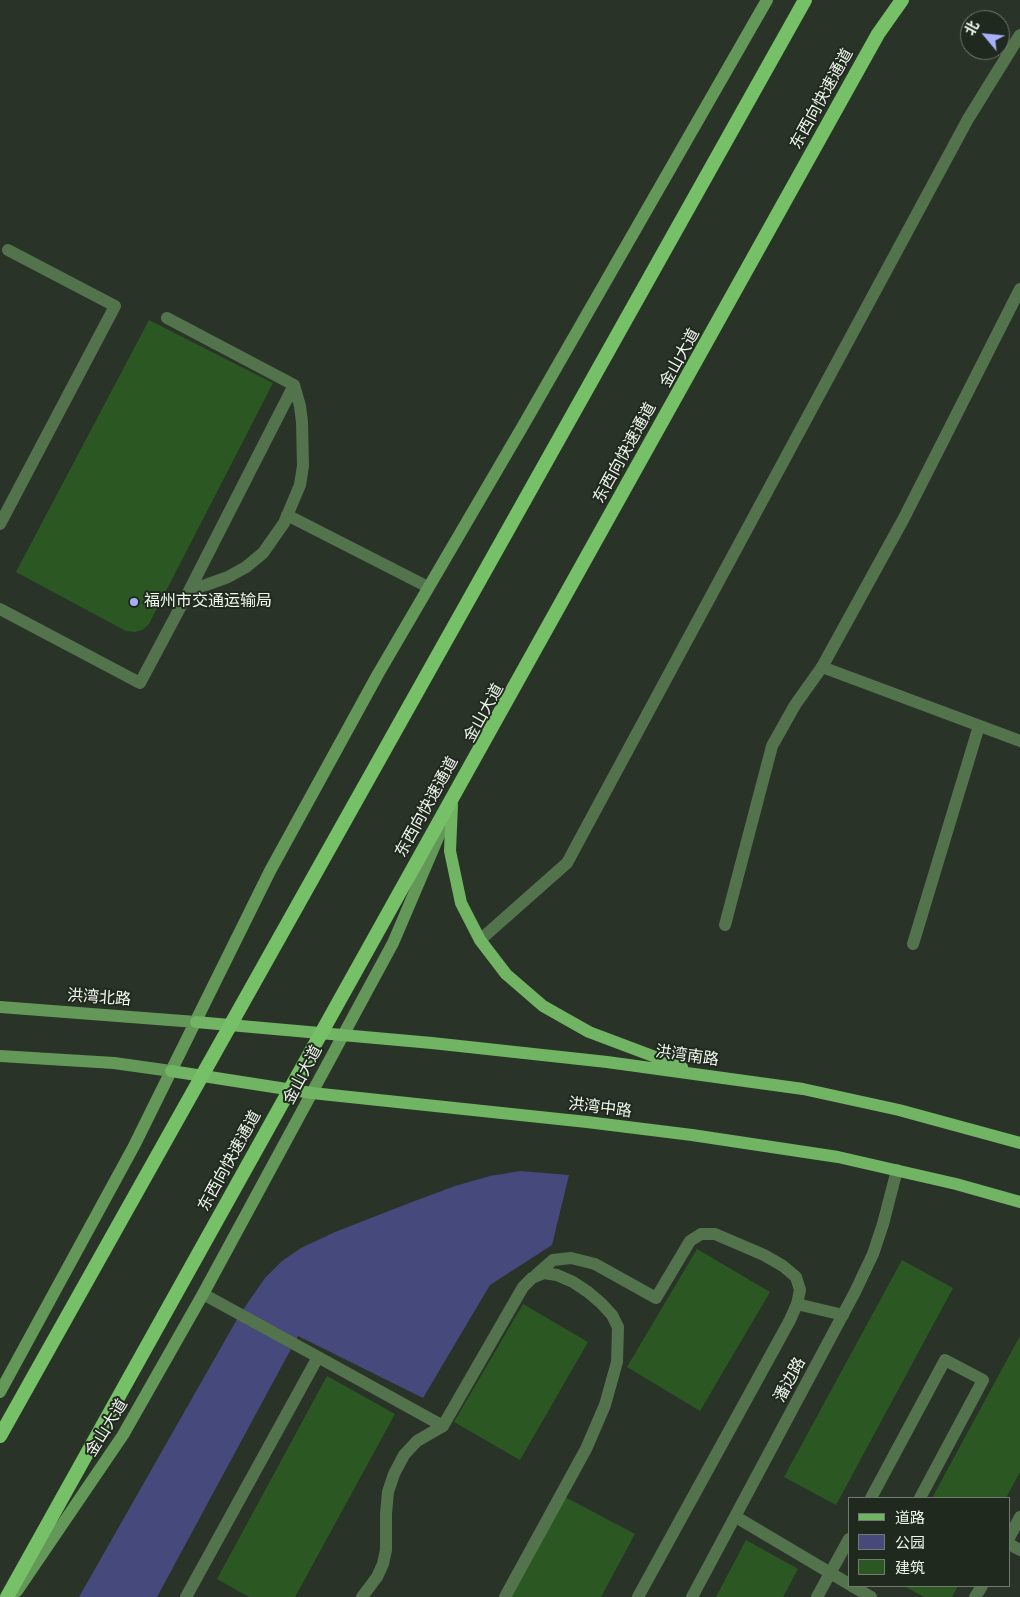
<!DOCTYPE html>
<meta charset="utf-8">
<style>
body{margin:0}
#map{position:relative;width:1020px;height:1597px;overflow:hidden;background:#2a3328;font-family:"Fira Sans","Noto Sans SC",sans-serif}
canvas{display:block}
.legend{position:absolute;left:848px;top:1497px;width:162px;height:90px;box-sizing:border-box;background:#20291e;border:1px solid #737b71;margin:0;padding:6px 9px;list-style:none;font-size:15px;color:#f0f6ee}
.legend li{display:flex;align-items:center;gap:10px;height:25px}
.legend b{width:25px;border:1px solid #737b71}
.north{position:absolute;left:960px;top:10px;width:50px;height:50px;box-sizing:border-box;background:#20291e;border:1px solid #737b71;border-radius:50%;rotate:298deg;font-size:14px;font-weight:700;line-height:20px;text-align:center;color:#f0f6ee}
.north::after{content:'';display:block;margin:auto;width:18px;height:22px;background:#a8b0fc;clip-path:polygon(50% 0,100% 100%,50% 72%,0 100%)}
</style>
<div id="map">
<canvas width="1020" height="1597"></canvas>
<ul class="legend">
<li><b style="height:6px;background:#71b463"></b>道路</li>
<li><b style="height:14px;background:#45497b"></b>公园</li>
<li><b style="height:14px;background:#2b5822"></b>建筑</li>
</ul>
<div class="north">北</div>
</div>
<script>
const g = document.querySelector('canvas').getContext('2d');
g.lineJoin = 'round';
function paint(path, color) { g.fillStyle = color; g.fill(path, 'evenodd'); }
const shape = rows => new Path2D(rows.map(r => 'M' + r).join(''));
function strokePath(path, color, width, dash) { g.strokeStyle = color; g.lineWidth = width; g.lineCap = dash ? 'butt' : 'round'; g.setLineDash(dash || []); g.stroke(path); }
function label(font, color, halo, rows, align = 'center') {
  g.font = font + ' "Fira Sans","Noto Sans SC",sans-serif'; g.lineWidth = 4; g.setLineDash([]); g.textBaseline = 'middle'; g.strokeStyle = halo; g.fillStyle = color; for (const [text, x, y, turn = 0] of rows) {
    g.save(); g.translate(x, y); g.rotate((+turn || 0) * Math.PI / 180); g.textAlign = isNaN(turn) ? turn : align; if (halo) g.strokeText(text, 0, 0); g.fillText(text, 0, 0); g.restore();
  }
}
const green = shape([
 [520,1171,569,1175,552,1245,490,1285,423,1398,298,1336,157,1597,79,1597,240,1314,265,1278,282,1261,301,1248,335,1232,412,1202,455,1186,490,1176]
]);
const building = shape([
 [149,320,273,383,149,624,142,630,135,632,126,631,16,572],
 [697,1249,770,1292,700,1411,627,1367],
 [902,1260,953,1288,836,1505,784,1477],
 [523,1304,588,1342,520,1460,454,1422],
 [1020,1336,1020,1472,1006,1498,932,1498],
 [327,1376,395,1414,295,1597,249,1597,217,1579],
 [565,1497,635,1534,601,1597,511,1597],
 [746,1540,798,1569,783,1597,716,1597],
 [904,1586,958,1586,952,1597,924,1597]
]);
const service = shape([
 [287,515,428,587],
 [0,524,115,306,8,250],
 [190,589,294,385],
 [0,609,140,683,190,589,206,585,228,577,246,567,263,553,284,523,300,485,303,466,302,422,300,406,294,385,167,318],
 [725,925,772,746,795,705,822,667],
 [480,940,567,863,968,119,1020,35],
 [913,944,979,726],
 [536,1275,553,1260,571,1258,595,1264,656,1298,690,1241,701,1234,715,1234,764,1255,783,1266,796,1277,800,1290,797,1304,790,1320,638,1597],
 [318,1357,443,1426,523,1287,532,1278,544,1273,557,1275,573,1282,588,1292,601,1303,612,1315,618,1327,617,1362,605,1405,586,1449,505,1597],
 [871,1498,945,1360,983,1380,920,1498],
 [736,1517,849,1584],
 [1009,1538,1020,1517],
 [1009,1544,1020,1550],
 [852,1586,871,1597],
 [186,1597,318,1357,203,1294],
 [362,1597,377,1577,383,1564,386,1550,386,1514,388,1492,394,1474,404,1455,417,1441,443,1426],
 [817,1597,849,1539],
 [975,1597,982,1586]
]);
const minor = shape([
 [1020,289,904,518,822,667,1020,741],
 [797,1304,843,1315]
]);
const tertiary = shape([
 [692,1597,855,1292,873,1254,883,1224,897,1170]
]);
const secondary = shape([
 [0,1007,196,1022],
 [0,1056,114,1063,171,1071],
 [0,1392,134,1146,270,871,378,674,524,424,767,0],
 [17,1591,123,1435,203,1294,393,943,443,826]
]);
const primary = shape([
 [452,805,450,851,461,903,480,940,506,974,543,1006,589,1032,682,1067],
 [196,1022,432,1043,607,1062,803,1089,899,1110,1020,1143],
 [171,1071,312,1093,587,1122,692,1135,838,1157,956,1184,1020,1202]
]);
const trunkBridge = shape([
 [0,1436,805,0],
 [7,1597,878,34,902,0]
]);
const markers = [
 [134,602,5,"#a8b0fc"]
];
const streetNames = [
 ["东西向快速通道",822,99,-61],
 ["金山大道",680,358,-61],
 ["东西向快速通道",625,453,-61],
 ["金山大道",484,713,-61],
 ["东西向快速通道",427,807,-61],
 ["洪湾北路",99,998,4],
 ["洪湾南路",687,1056,8],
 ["金山大道",303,1075,-62],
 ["洪湾中路",600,1108,7],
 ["东西向快速通道",230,1161,-61],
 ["潘边路",790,1380,-62],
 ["金山大道",107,1428,-58]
];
const poiNames = [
 ["福州市交通运输局",144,602]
];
paint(green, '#45497b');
paint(building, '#2b5822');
strokePath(service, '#52734c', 12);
strokePath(minor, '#52734c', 12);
strokePath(tertiary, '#52734c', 12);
strokePath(secondary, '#649859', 12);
strokePath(primary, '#71b463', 12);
strokePath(trunkBridge, '#76c167', 14);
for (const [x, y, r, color] of markers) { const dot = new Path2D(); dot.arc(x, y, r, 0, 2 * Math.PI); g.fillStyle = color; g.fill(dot); strokePath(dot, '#20291e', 2); }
label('16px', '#f0f6ee', '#20291e', streetNames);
label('16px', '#f0f6ee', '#20291e', poiNames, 'left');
</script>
